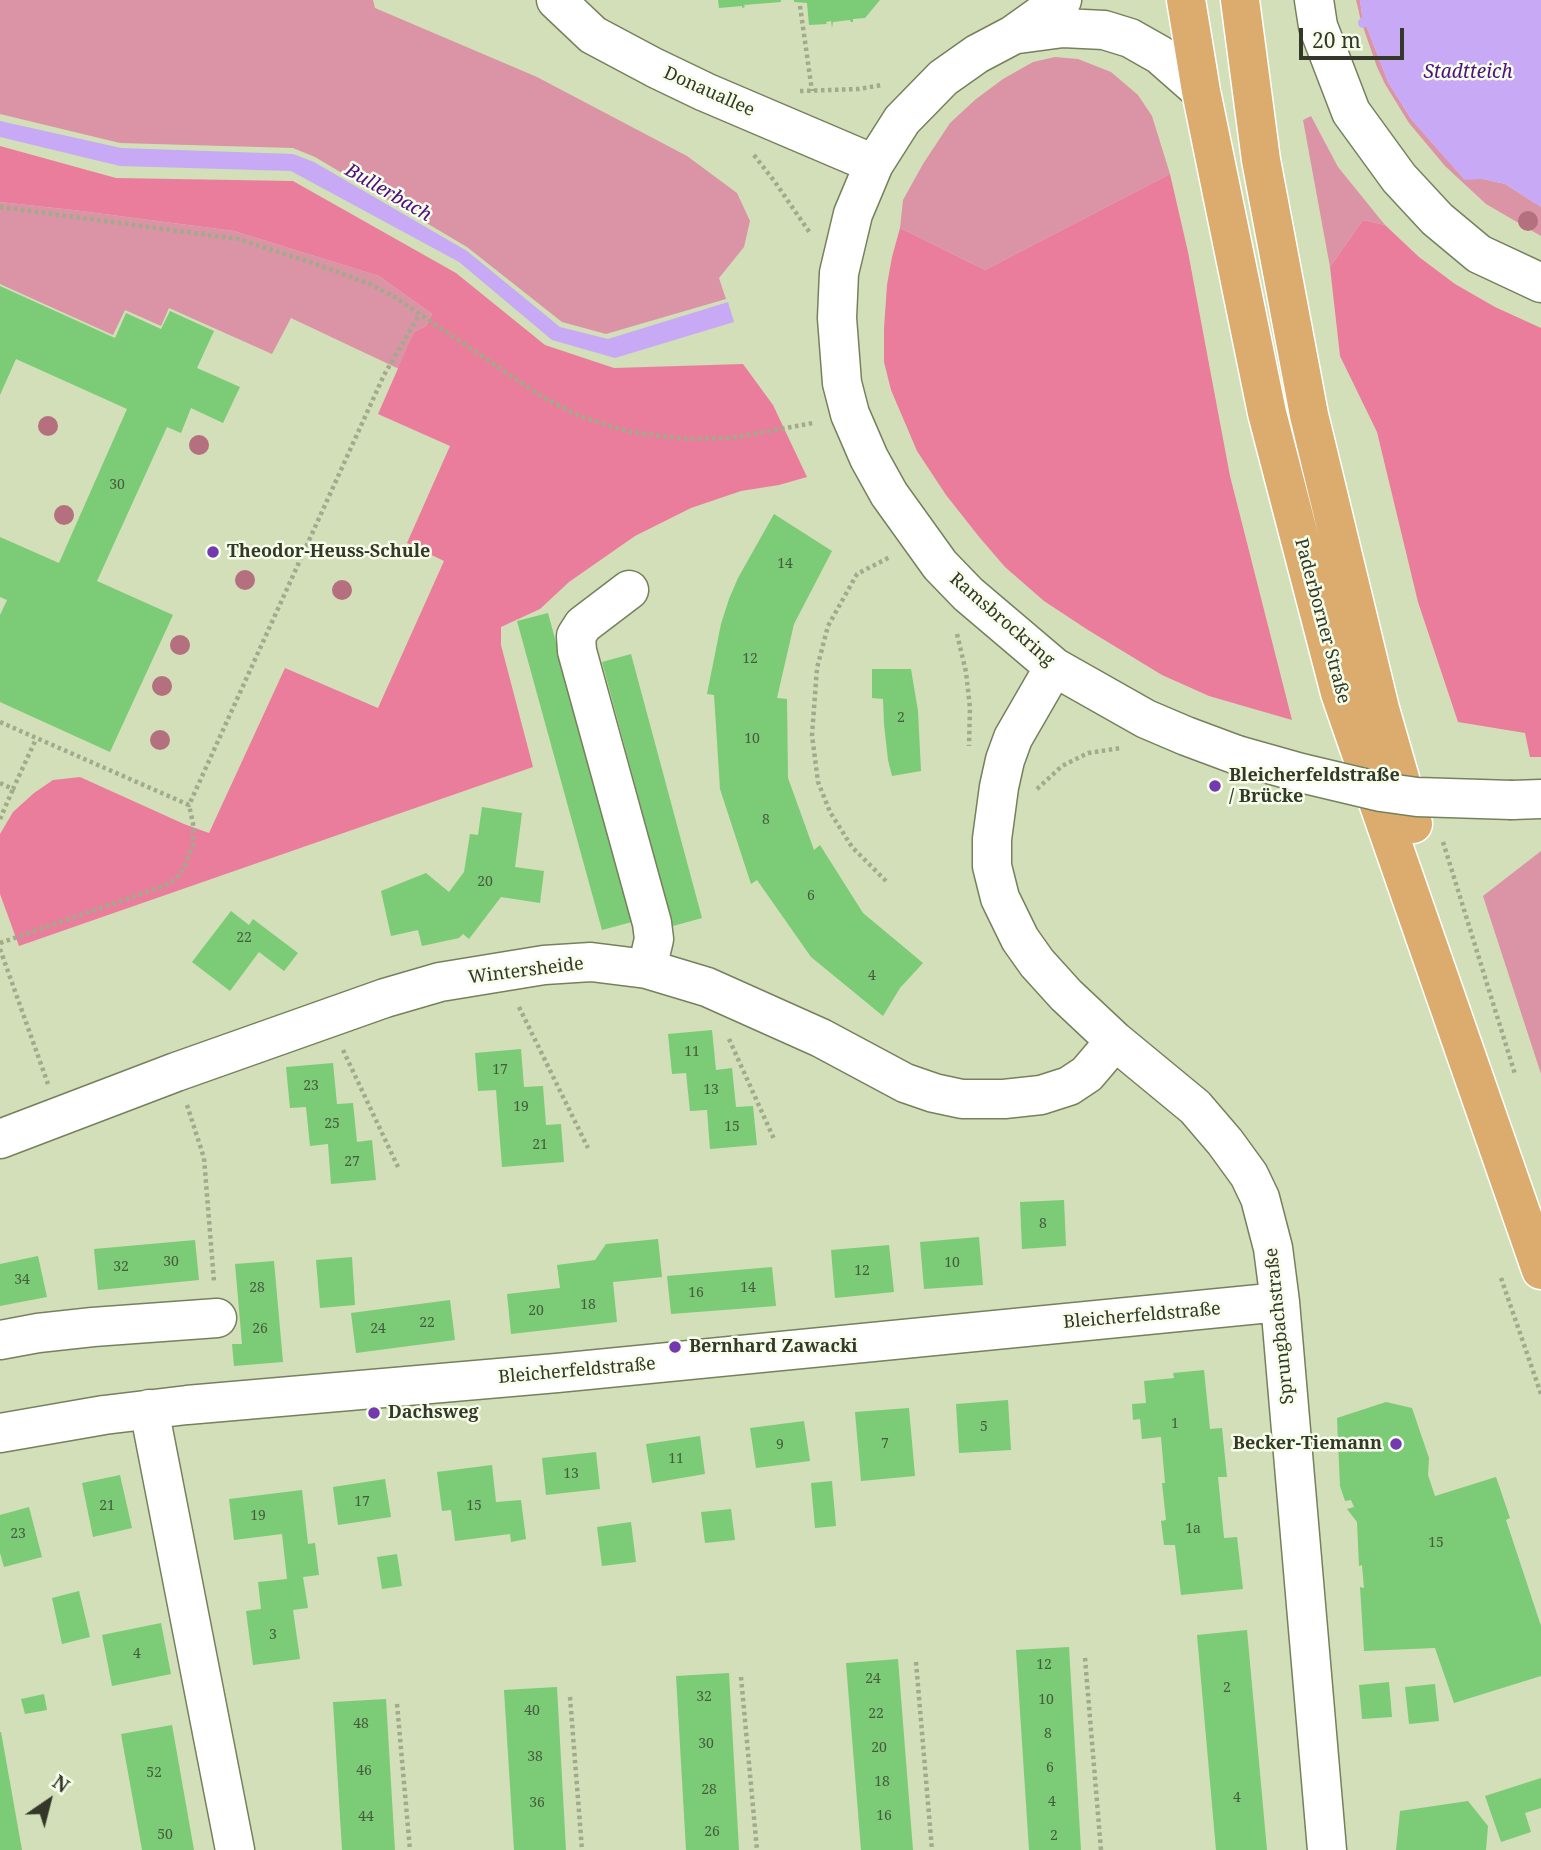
<!DOCTYPE html>
<meta charset="utf-8">
<style>
body{margin:0}
#map{position:relative;width:1541px;height:1850px;overflow:hidden;background:#d2dfb8;font-family:"Noto Serif",serif}
canvas{display:block}
.north{position:absolute;left:14px;top:1766px;width:70px;height:70px;-webkit-text-stroke:5px #f6fde9;paint-order:stroke;rotate:35deg;font-size:19px;font-weight:700;line-height:28px;text-align:center;color:#333829}
.north::after{content:'';display:block;margin:auto;width:24px;height:32px;background:#333829;clip-path:polygon(50% 0,100% 100%,50% 72%,0 100%)}
.scale{position:absolute;left:1299px;top:28px;width:105px;height:32px;box-sizing:border-box;border:4px solid #333829;border-top:0;padding-left:9px;font-size:21px;line-height:24px;white-space:nowrap;color:#333829;-webkit-text-stroke:5px #f6fde9;paint-order:stroke}
</style>
<div id="map">
<canvas width="1541" height="1850"></canvas>
<div class="north">N</div>
<div class="scale">20 m</div>
</div>
<script>
const g = document.querySelector('canvas').getContext('2d');
g.lineJoin = 'round';
function paint(path, color) { g.fillStyle = color; g.fill(path, 'evenodd'); }
const shape = rows => new Path2D(rows.map(r => 'M' + r).join(''));
function strokePath(path, color, width, dash) { g.strokeStyle = color; g.lineWidth = width; g.lineCap = dash ? 'butt' : 'round'; g.setLineDash(dash || []); g.stroke(path); }
function label(font, color, halo, rows, align = 'center') {
  g.font = font + ' "Noto Serif",serif'; g.lineWidth = 5; g.setLineDash([]); g.textBaseline = 'middle'; g.strokeStyle = halo; g.fillStyle = color; for (const [text, x, y, turn = 0] of rows) {
    g.save(); g.translate(x, y); g.rotate((+turn || 0) * Math.PI / 180); g.textAlign = isNaN(turn) ? turn : align; if (halo) g.strokeText(text, 0, 0); g.fillText(text, 0, 0); g.restore();
  }
}
const green = shape([
 [0,0,373,0,375,8,537,77,687,156,737,193,750,221,744,247,719,278,726,299,606,334,562,322,467,247,315,157,293,148,120,143,0,114],
 [1356,0,1360,0,1362,15,1388,82,1411,119,1464,179,1483,179,1505,184,1541,207,1541,236,1486,204,1445,166,1409,123,1385,84,1377,67,1361,21],
 [1055,57,1078,59,1111,72,1138,95,1152,116,1170,174,985,270,900,228,903,200,923,164,950,123,976,99,1003,79,1033,62],
 [1311,116,1338,167,1385,225,1363,220,1330,267,1303,120],
 [0,202,73,210,234,231,379,276,432,314,426,326,414,332,399,369,291,318,272,354,169,308,161,326,125,310,113,335,0,284],
 [1541,851,1541,1074,1483,896]
]);
const forest = shape([
 [0,146,116,178,293,181,456,273,545,345,614,368,743,364,773,405,807,477,779,485,741,491,691,508,635,536,569,582,540,609,501,627,501,645,533,767,19,946,0,894,0,834,13,812,34,793,53,780,80,777,184,824,209,833,285,668,378,708,444,561,407,543,450,446,378,414,414,332,426,326,432,314,379,276,234,231,73,210,0,202],
 [1170,174,1188,252,1230,476,1292,720,1209,696,1162,675,1088,630,1044,601,1005,567,980,538,946,495,917,451,891,390,884,362,884,328,887,285,892,257,900,228,985,270],
 [1363,220,1385,225,1419,257,1455,284,1495,307,1541,328,1541,757,1530,757,1525,733,1458,722,1418,602,1377,432,1340,356,1330,267]
]);
const water = shape([
 [1360,0,1541,0,1541,207,1505,184,1483,179,1465,180,1446,159,1411,119,1388,82,1362,15],
 [0,121,121,148,293,154,314,162,467,251,560,327,608,339,728,302,734,322,615,358,552,340,459,262,291,171,120,166,0,137]
]);
const stream = shape([
 [1363,23,1386,0]
]);
const building = shape([
 [718,0,781,0,781,2,744,5,745,7,742,8,742,6,719,8],
 [794,0,880,0,865,18,853,19,853,22,851,22,850,20,833,22,832,28,831,21,826,22,827,24,809,25,807,3,794,2],
 [0,286,115,338,126,313,161,329,170,311,214,331,197,368,240,387,223,423,191,408,181,433,167,427,97,581,173,615,110,752,0,702,0,615,7,600,0,597,0,537,59,563,127,409,16,359,0,395],
 [774,514,832,551,794,624,777,698,787,699,788,778,814,850,820,845,863,913,923,963,900,988,883,1016,811,957,757,880,751,884,720,789,714,695,707,694,721,624,729,599,738,578],
 [548,613,632,922,602,930,517,621],
 [631,654,702,918,673,926,602,662],
 [872,669,911,669,918,711,921,771,892,776,888,760,884,724,883,699,872,698],
 [482,807,522,813,515,867,544,871,540,903,501,897,469,939,463,934,459,938,422,946,418,930,391,936,381,891,426,873,449,892,464,872,470,834,478,835],
 [231,911,249,925,253,919,298,953,284,971,259,952,230,991,192,962],
 [712,1030,716,1070,732,1068,736,1107,753,1106,757,1145,710,1149,707,1110,690,1111,686,1073,672,1074,668,1034],
 [521,1049,524,1087,543,1086,546,1125,561,1124,564,1162,502,1167,496,1090,478,1091,475,1053],
 [333,1063,337,1104,353,1103,357,1142,372,1140,376,1180,331,1184,328,1144,310,1146,306,1107,290,1108,286,1067],
 [1064,1200,1066,1246,1022,1249,1020,1202],
 [979,1237,983,1285,924,1289,920,1242],
 [658,1239,662,1277,613,1282,617,1322,511,1334,507,1294,560,1288,557,1265,595,1260,606,1244],
 [195,1240,199,1280,98,1290,94,1249],
 [889,1245,894,1292,835,1298,831,1250],
 [38,1256,47,1297,0,1306,0,1264],
 [352,1257,355,1305,320,1308,316,1260],
 [274,1261,283,1362,234,1366,232,1344,242,1344,235,1264],
 [772,1267,776,1306,671,1314,667,1276],
 [450,1300,455,1340,356,1353,351,1313],
 [1204,1370,1210,1429,1222,1428,1227,1477,1218,1477,1224,1538,1237,1537,1243,1589,1181,1595,1175,1545,1164,1545,1161,1521,1166,1520,1162,1483,1165,1483,1161,1437,1142,1439,1140,1419,1133,1420,1132,1404,1146,1403,1144,1381,1174,1378,1173,1373],
 [1008,1400,1011,1450,959,1453,956,1404],
 [1386,1402,1412,1408,1429,1458,1428,1475,1435,1496,1496,1477,1510,1518,1506,1520,1541,1626,1541,1676,1454,1703,1435,1648,1364,1651,1360,1587,1364,1588,1362,1565,1359,1566,1357,1522,1347,1509,1354,1507,1351,1500,1345,1501,1340,1486,1337,1418],
 [909,1408,915,1476,861,1481,855,1412],
 [804,1421,810,1461,756,1468,750,1428],
 [700,1436,705,1474,652,1483,646,1444],
 [596,1452,600,1489,546,1495,542,1458],
 [492,1465,496,1502,521,1500,526,1539,511,1542,510,1534,455,1541,451,1510,442,1511,437,1472],
 [120,1475,132,1528,93,1537,82,1483],
 [385,1479,391,1517,338,1525,333,1487],
 [832,1481,836,1526,815,1528,811,1483],
 [302,1490,308,1544,315,1543,319,1575,303,1577,308,1608,293,1610,300,1659,253,1665,246,1611,261,1609,258,1582,287,1579,282,1534,234,1540,229,1499],
 [29,1507,42,1557,4,1567,0,1553,0,1515],
 [731,1509,735,1540,705,1543,701,1512],
 [631,1522,636,1562,602,1566,597,1527],
 [397,1554,402,1586,382,1589,377,1557],
 [79,1591,90,1637,62,1644,52,1598],
 [161,1623,171,1674,112,1686,102,1635],
 [1247,1630,1267,1850,1216,1850,1197,1635],
 [1069,1647,1081,1850,1029,1850,1016,1650],
 [898,1659,913,1850,861,1850,846,1663],
 [729,1673,739,1850,686,1850,676,1676],
 [1389,1682,1392,1717,1362,1719,1359,1685],
 [1435,1684,1439,1721,1409,1724,1405,1687],
 [557,1687,566,1850,514,1850,504,1690],
 [44,1694,47,1710,25,1714,21,1699],
 [386,1699,395,1850,342,1850,333,1702],
 [172,1725,194,1850,142,1850,121,1734],
 [0,1732,1,1732,22,1850,0,1850],
 [1541,1778,1541,1808,1525,1813,1531,1832,1501,1842,1485,1796],
 [1468,1801,1488,1826,1486,1850,1396,1850,1400,1811]
]);
const path = shape([
 [800,6,812,91],
 [800,91,859,89,882,85],
 [754,155,775,182,810,233],
 [0,207,238,239,310,262,370,284,396,298,541,396,579,416,630,432,687,439,731,438,813,423],
 [957,634,966,672,970,708,969,746],
 [0,722,189,805,384,375,419,315],
 [0,783,13,789,36,739],
 [1037,789,1062,766,1088,753,1121,748],
 [0,819,13,789],
 [1443,842,1515,1074],
 [886,881,852,847,830,812,818,782,812,735,817,668,828,626,857,574,890,557],
 [0,943,164,886,176,879,184,868,193,845,193,823,189,805],
 [0,949,48,1084],
 [519,1007,588,1148],
 [729,1039,774,1139],
 [343,1050,398,1167],
 [187,1105,204,1158,214,1282],
 [1501,1278,1541,1394],
 [1085,1658,1101,1850],
 [916,1662,932,1850],
 [741,1677,757,1850],
 [570,1697,582,1850],
 [397,1704,410,1850]
]);
const minor = shape([
 [556,0,593,35,655,68,705,92,874,164],
 [1062,0,1013,35,977,54,943,78,902,120,874,164,853,214,839,273,837,318,842,383,850,414,869,458,889,494,940,565,968,594,1054,667,1146,719,1186,736,1237,755],
 [1314,0,1318,26,1351,112,1399,178,1437,219,1479,254,1541,283],
 [1018,34,1063,28,1104,30,1130,38,1160,55,1201,91],
 [629,590,583,625,576,636,577,651,652,923,654,939,647,969],
 [1054,667,1013,738,1005,760,999,787,992,839,992,866,1000,898,1020,939,1037,963,1066,995,1115,1041,1195,1107,1225,1142,1249,1175,1260,1198,1273,1248,1280,1302,1327,1850],
 [1512,800,1541,799],
 [0,1139,176,1072,385,998,440,982,544,965,591,962,647,969,707,987,821,1038,905,1083,934,1093,962,1099,1004,1099,1041,1095,1069,1086,1087,1074,1115,1041],
 [0,1340,38,1333,93,1327,217,1318],
 [149,1409,235,1850],
 [0,1433,104,1415,187,1405,557,1373,1280,1302]
]);
const major = shape([
 [1186,0,1201,91,1267,413,1340,693,1541,1270],
 [1240,0,1261,160,1309,415,1380,709,1413,824]
]);
const minorBridge = shape([
 [1237,755,1301,773,1381,792,1417,797,1512,800]
]);
const trees = [
 [1528,221],
 [48,426],
 [199,445],
 [64,515],
 [245,580],
 [342,590],
 [180,645],
 [162,686],
 [160,740]
];
const markers = [
 [213,552,7,"#7439af"],
 [1215,786,7,"#7439af"],
 [675,1347,7,"#7439af"],
 [374,1413,7,"#7439af"],
 [1396,1444,7,"#7439af"]
];
const numberNames = [
 ["30",117,485],
 ["14",785,564],
 ["12",750,659],
 ["2",901,718],
 ["10",752,739],
 ["8",766,820],
 ["20",485,882],
 ["6",811,896],
 ["22",244,938],
 ["4",872,976],
 ["11",692,1052],
 ["17",500,1070],
 ["23",311,1086],
 ["13",711,1090],
 ["19",521,1107],
 ["25",332,1124],
 ["15",732,1127],
 ["21",540,1145],
 ["27",352,1162],
 ["8",1043,1224],
 ["30",171,1262],
 ["10",952,1263],
 ["32",121,1267],
 ["12",862,1271],
 ["34",22,1280],
 ["28",257,1288],
 ["14",748,1288],
 ["16",696,1293],
 ["18",588,1305],
 ["20",536,1311],
 ["22",427,1323],
 ["26",260,1329],
 ["24",378,1329],
 ["1",1175,1424],
 ["5",984,1427],
 ["7",885,1444],
 ["9",780,1445],
 ["11",676,1459],
 ["13",571,1474],
 ["17",362,1502],
 ["21",107,1506],
 ["15",474,1506],
 ["19",258,1516],
 ["1a",1193,1529],
 ["23",18,1534],
 ["15",1436,1543],
 ["3",273,1635],
 ["4",137,1654],
 ["12",1044,1665],
 ["24",873,1679],
 ["2",1227,1688],
 ["32",704,1697],
 ["10",1046,1700],
 ["40",532,1711],
 ["22",876,1714],
 ["48",361,1724],
 ["8",1048,1734],
 ["30",706,1744],
 ["20",879,1748],
 ["38",535,1757],
 ["6",1050,1768],
 ["46",364,1771],
 ["52",154,1773],
 ["18",882,1782],
 ["28",709,1790],
 ["4",1237,1798],
 ["4",1052,1802],
 ["36",537,1803],
 ["16",884,1816],
 ["44",366,1817],
 ["26",712,1832],
 ["50",165,1835],
 ["2",1054,1836]
];
const streetNames = [
 ["Donauallee",709,92,24],
 ["Ramsbrockring",1002,620,41],
 ["Paderborner Straße",1322,621,75],
 ["Wintersheide",526,971,-7],
 ["Bleicherfeldstraße",1142,1316,-5],
 ["Sprungbachstraße",1280,1326,-96],
 ["Bleicherfeldstraße",577,1371,-5]
];
const poiNames = [
 ["Theodor-Heuss-Schule",227,552],
 ["Bleicherfeldstraße",1229,776],
 ["/ Brücke",1229,797],
 ["Bernhard Zawacki",689,1347],
 ["Dachsweg",388,1413],
 ["Becker-Tiemann",1382,1444,"right"]
];
const waterNames = [
 ["Stadtteich",1468,73],
 ["Bullerbach",388,193,30]
];
paint(green, '#db93a6');
paint(forest, '#eb7d9c');
paint(water, '#c8a9f5');
strokePath(stream, '#c8a9f5', 10);
paint(building, '#7ccb77');
strokePath(minor, '#75815d', 41);
strokePath(major, '#fff', 41);
strokePath(path, '#a1ab8c', 4.5, [3.5, 3.5]);
strokePath(minor, '#fff', 38);
strokePath(major, '#dcac6e', 38);
strokePath(minorBridge, '#75815d', 41, []);
strokePath(minorBridge, '#fff', 38);
g.fillStyle = '#b4707e';
for (const [x, y] of trees) { g.beginPath(); g.arc(x, y, 10, 0, 2 * Math.PI); g.fill(); }
for (const [x, y, r, color] of markers) { const dot = new Path2D(); dot.arc(x, y, r, 0, 2 * Math.PI); g.fillStyle = color; g.fill(dot); strokePath(dot, '#f6fde9', 2.5); }
label('14px', '#455d3c', null, numberNames);
label('18px', '#333829', '#f6fde9', streetNames);
label('bold 18px', '#333829', '#f6fde9', poiNames, 'left');
label('italic 19px', '#4e0f80', '#f6fde9', waterNames);
</script>
